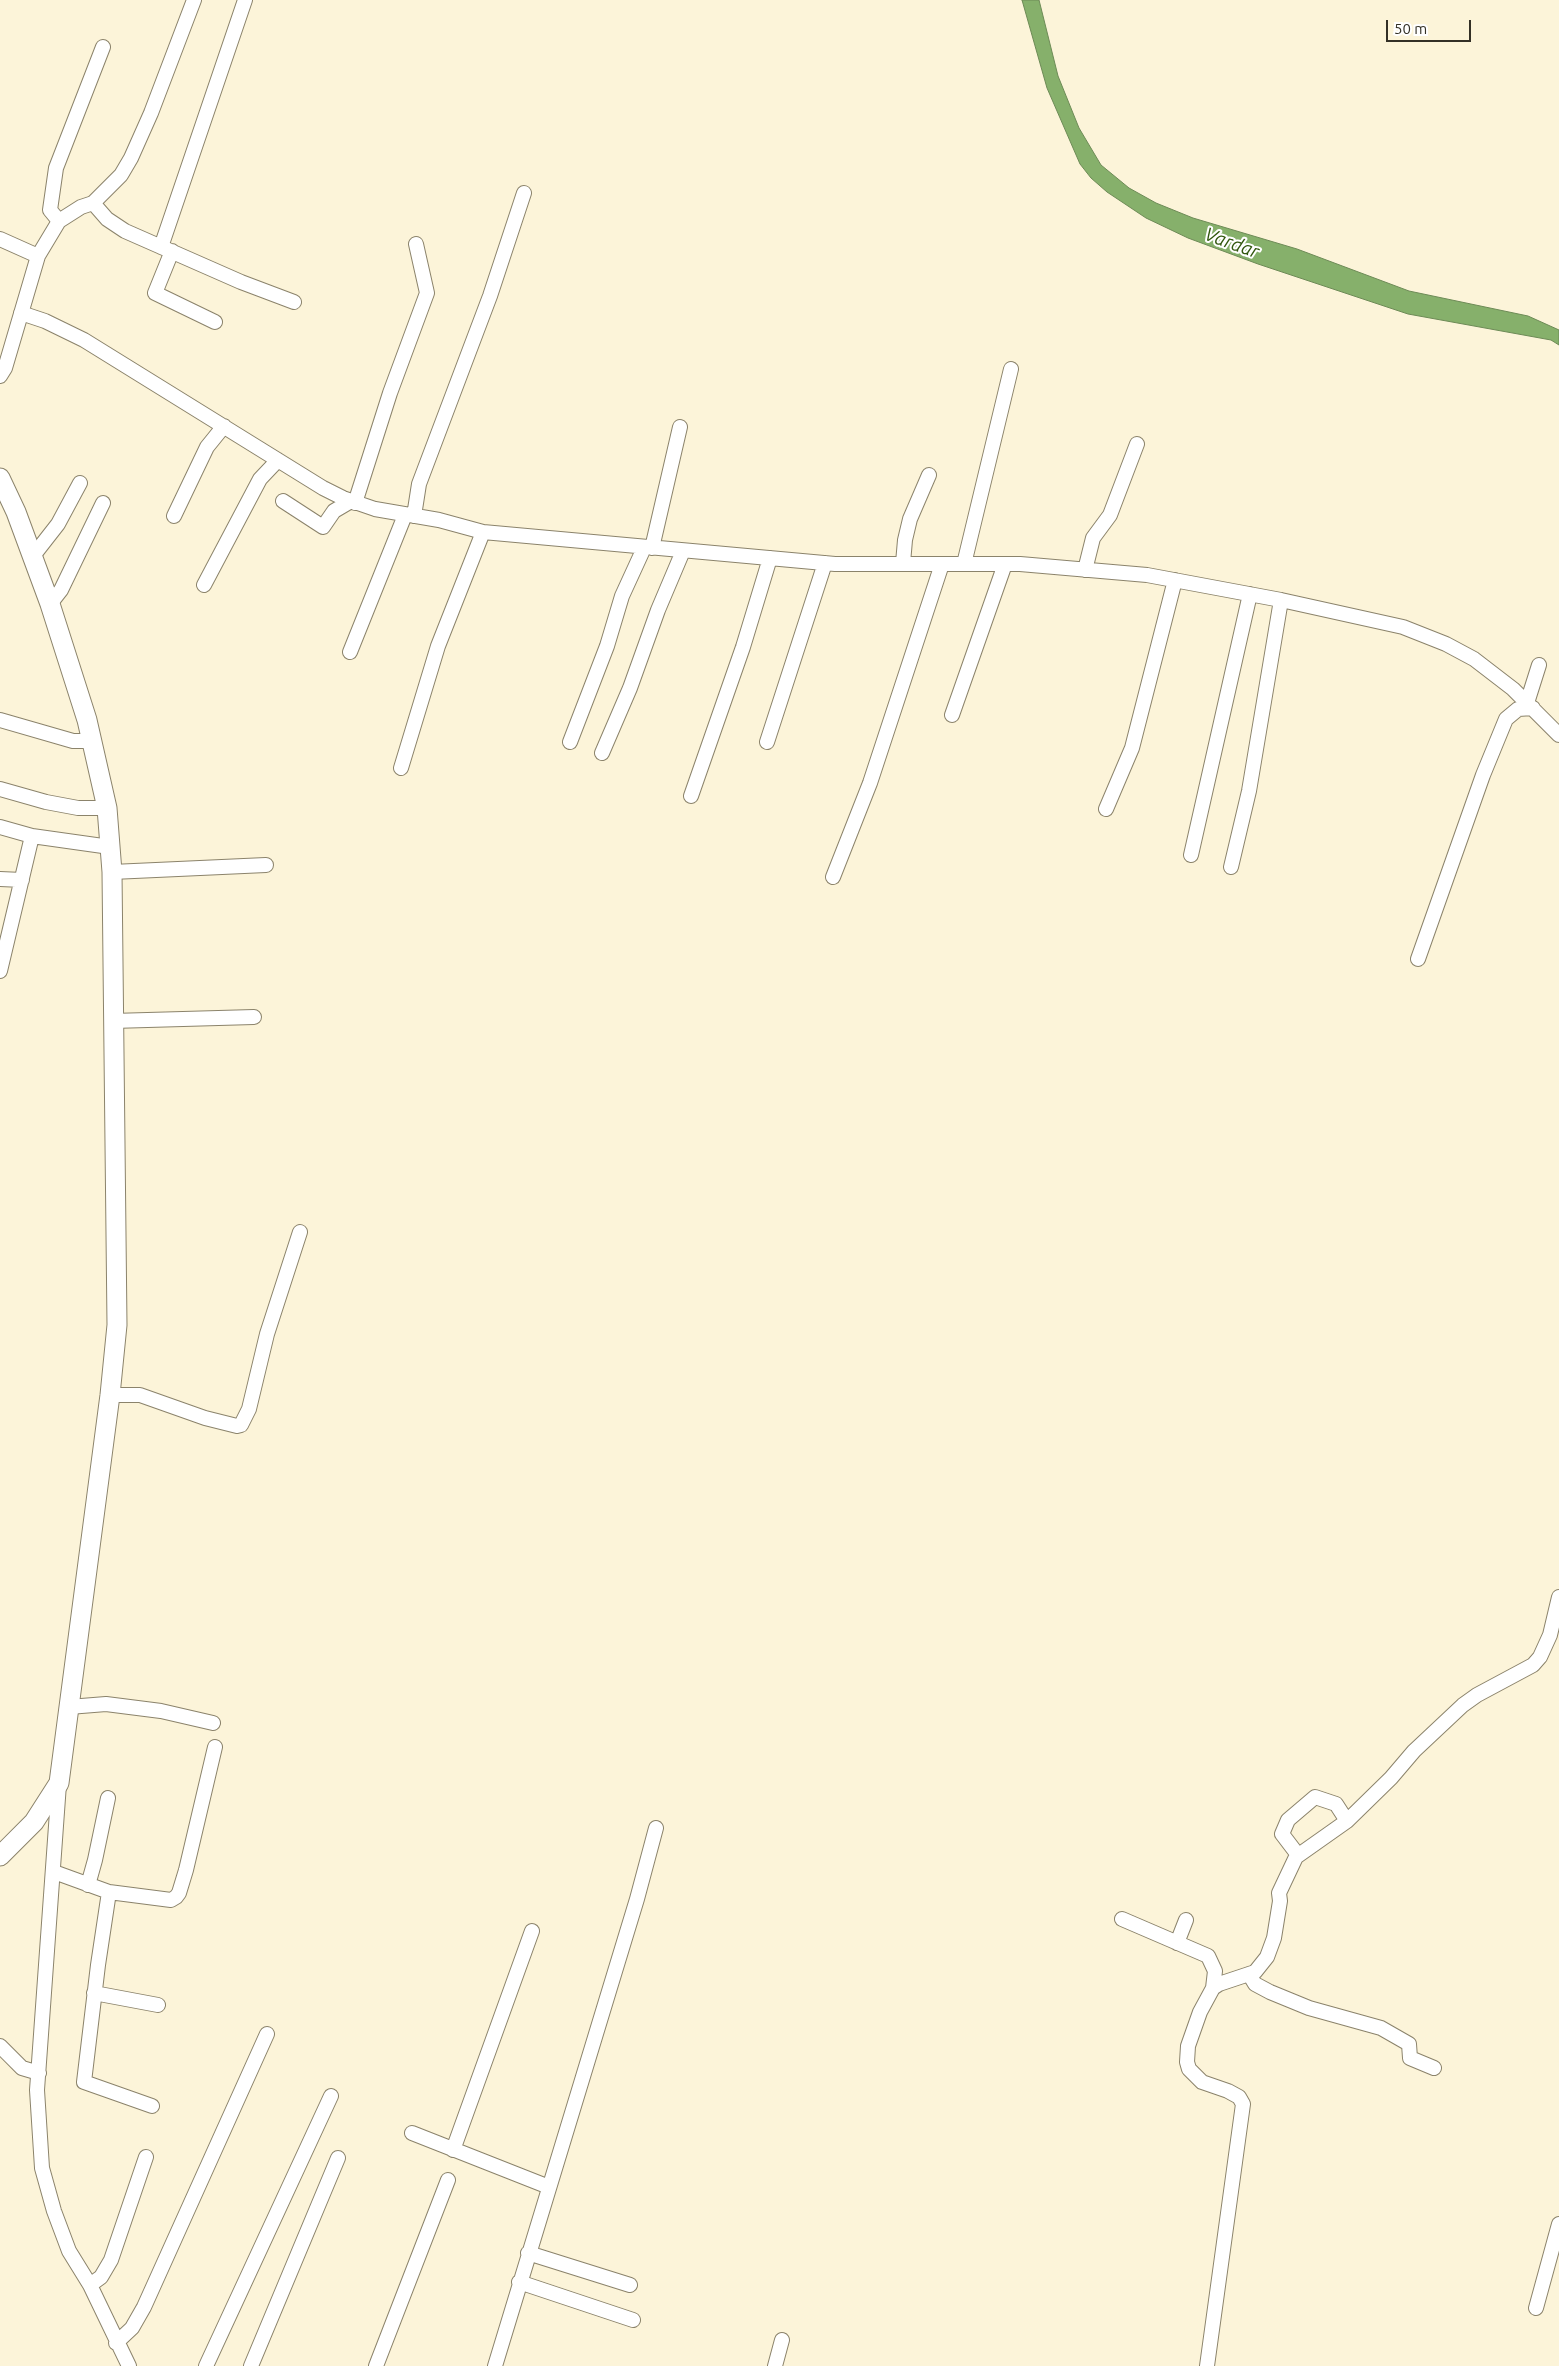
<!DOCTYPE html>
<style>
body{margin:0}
#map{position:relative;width:1559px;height:2366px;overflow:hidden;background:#fcf4d9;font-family:Ubuntu,sans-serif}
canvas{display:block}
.scale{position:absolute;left:1386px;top:20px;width:85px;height:22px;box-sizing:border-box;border:2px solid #333026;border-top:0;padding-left:6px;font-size:15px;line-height:18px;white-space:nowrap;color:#333026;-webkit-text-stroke:4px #fff;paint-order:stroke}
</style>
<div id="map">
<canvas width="1559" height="2366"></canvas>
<div class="scale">50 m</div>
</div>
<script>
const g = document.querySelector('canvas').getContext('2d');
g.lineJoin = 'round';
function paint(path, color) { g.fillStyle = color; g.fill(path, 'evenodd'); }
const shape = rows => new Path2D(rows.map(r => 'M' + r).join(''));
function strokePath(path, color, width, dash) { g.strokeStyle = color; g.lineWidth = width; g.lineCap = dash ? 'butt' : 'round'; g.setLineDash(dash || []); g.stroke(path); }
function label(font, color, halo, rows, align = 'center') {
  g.font = font + ' Ubuntu,sans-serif'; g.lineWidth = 4; g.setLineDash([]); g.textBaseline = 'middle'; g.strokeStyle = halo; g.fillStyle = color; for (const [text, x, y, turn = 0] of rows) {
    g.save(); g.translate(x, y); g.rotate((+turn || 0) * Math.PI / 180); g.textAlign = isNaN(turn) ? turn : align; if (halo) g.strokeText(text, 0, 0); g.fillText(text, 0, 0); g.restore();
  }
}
const water = shape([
 [1022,0,1039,0,1058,76,1079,128,1101,165,1129,188,1156,203,1193,218,1297,249,1409,291,1528,316,1559,330,1559,345,1551,340,1408,314,1258,264,1188,238,1146,218,1107,192,1091,178,1080,164,1047,88,1022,0]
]);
const minor = shape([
 [93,203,107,219,125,231,241,282,294,302],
 [59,221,50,210,56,168,103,47],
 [0,239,38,256],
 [161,247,245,0],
 [172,251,155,293,215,322],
 [21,313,45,321,84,340,323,488,343,498,375,509,439,520,483,532,835,564,1020,564,1147,575,1281,600,1403,627,1446,644,1474,659,1513,689,1559,735],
 [0,376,5,368,38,256,59,221,81,207,93,203,121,175,131,158,151,113,194,0],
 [283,501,323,527,334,511,351,501],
 [355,503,390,393,427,293,416,244],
 [174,516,207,447,224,426],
 [414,516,419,484,490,296,524,193],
 [652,548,680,427],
 [33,556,58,524,80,483],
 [903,563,905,540,910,519,929,475],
 [964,564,1011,369],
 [1085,570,1093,538,1110,515,1137,444],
 [204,585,260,479,278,460],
 [50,604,61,590,103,503],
 [350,652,405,515],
 [1527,703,1539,665],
 [952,715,1005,564],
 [0,720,73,741,92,741],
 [570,742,607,646,622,596,644,548],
 [767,742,825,563],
 [602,753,630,688,658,610,683,551],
 [401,768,438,646,483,532],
 [0,789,46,802,78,808,107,808],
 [691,796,743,647,770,558],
 [1106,809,1132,748,1175,580],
 [0,827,32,836,110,847],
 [1191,855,1250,594],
 [1231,867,1249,791,1281,600],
 [112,872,266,865],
 [833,877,870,783,942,564],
 [0,879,22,880],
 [1418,959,1483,775,1506,719,1518,709,1533,708],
 [0,971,32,836],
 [112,1021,254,1017],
 [110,1395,140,1395,205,1418,237,1426,241,1425,249,1409,267,1334,300,1232],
 [69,1707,106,1704,161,1711,213,1723],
 [59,1784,37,2090,42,2168,54,2211,69,2251,90,2285,129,2366],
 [1298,1855,1282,1834,1288,1820,1315,1797,1336,1804,1347,1821],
 [54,1872,109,1892,171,1900,176,1897,179,1893,186,1870,215,1747],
 [88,1885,95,1860,108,1798],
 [109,1892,98,1965,84,2082,152,2106],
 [1122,1919,1208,1956,1215,1971,1213,1988],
 [1177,1943,1186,1920],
 [1249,1974,1255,1984,1270,1992,1309,2008,1381,2028,1409,2044,1410,2058,1434,2068],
 [94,1993,158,2005],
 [0,2046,22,2068,39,2073],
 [412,2133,549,2187],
 [453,2150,532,1931],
 [528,2253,630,2285],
 [519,2282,633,2320],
 [90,2285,101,2277,111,2260,146,2157],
 [1536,2308,1559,2224],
 [116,2343,132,2328,144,2307,267,2034],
 [206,2366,331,2096],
 [251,2366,338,2158],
 [376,2366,448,2180],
 [495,2366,637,1899,656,1828],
 [775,2366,782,2340],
 [1207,2366,1243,2104,1239,2097,1228,2091,1202,2082,1189,2069,1187,2062,1188,2046,1200,2012,1213,1988,1219,1984,1255,1972,1267,1957,1274,1938,1280,1901,1279,1893,1296,1857,1347,1821,1391,1778,1414,1751,1463,1705,1477,1695,1533,1665,1540,1657,1550,1635,1559,1597]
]);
const secondary = shape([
 [0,478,16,512,50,604,87,720,107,808,112,872,117,1325,110,1395,59,1783,34,1822,0,1856]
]);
const waterNames = [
 ["Vardar",1232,243,20]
];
paint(water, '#86b06b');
strokePath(water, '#6d8a56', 1);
strokePath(minor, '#8b836b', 16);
strokePath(secondary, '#8b836b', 21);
strokePath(minor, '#fff', 14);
strokePath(secondary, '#fff', 19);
label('italic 19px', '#31570e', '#fff', waterNames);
</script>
